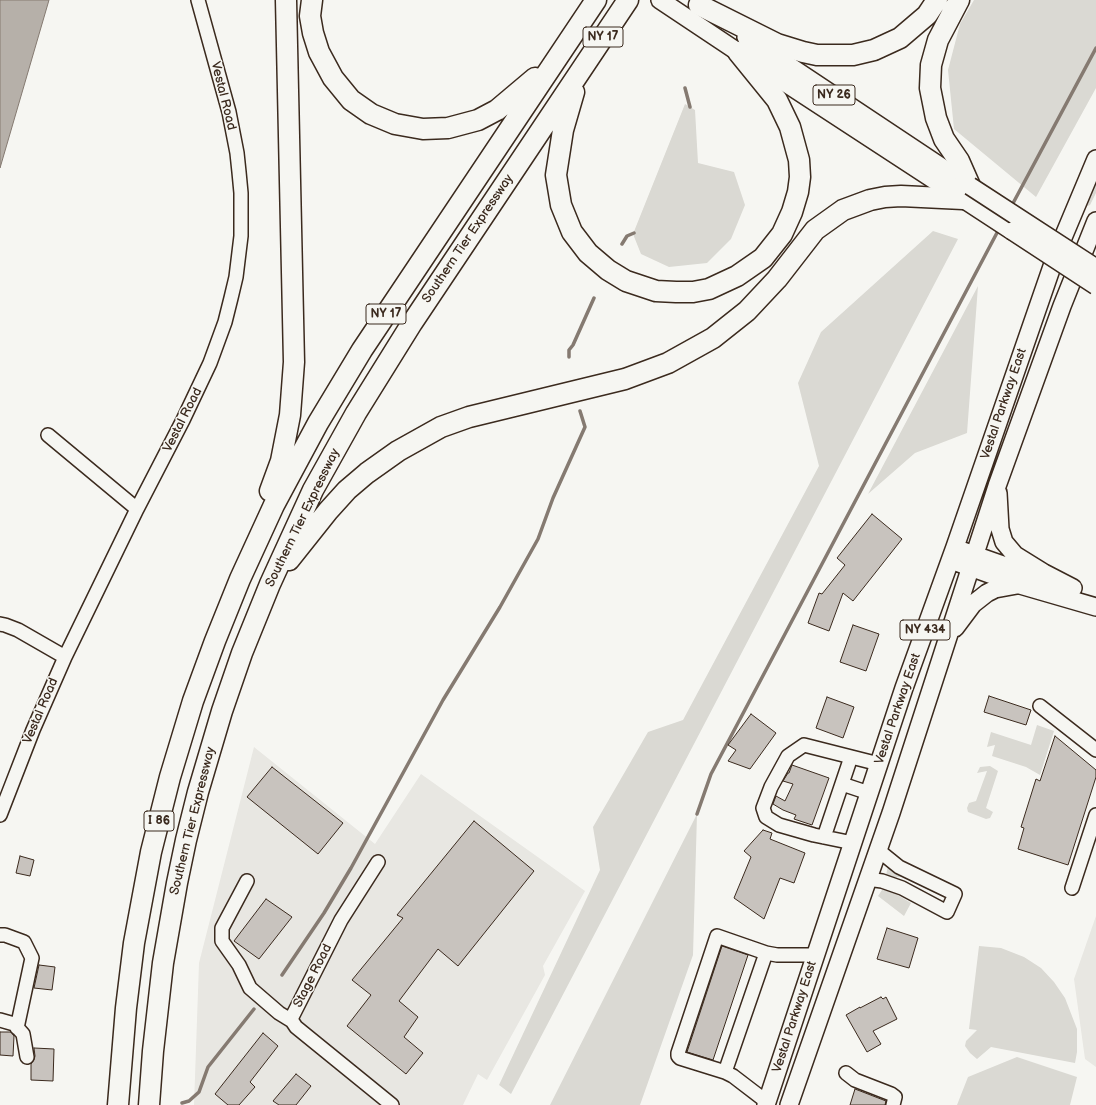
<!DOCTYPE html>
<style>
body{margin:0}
canvas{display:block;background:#f6f6f2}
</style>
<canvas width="1096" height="1105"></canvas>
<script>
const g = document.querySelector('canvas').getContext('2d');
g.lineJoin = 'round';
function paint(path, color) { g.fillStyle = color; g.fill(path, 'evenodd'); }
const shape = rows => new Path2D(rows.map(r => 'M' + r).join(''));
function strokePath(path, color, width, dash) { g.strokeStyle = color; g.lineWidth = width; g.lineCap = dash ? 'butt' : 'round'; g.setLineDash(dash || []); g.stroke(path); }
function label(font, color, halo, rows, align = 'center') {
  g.font = font + ' "Balsamiq Sans",sans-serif'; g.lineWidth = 3; g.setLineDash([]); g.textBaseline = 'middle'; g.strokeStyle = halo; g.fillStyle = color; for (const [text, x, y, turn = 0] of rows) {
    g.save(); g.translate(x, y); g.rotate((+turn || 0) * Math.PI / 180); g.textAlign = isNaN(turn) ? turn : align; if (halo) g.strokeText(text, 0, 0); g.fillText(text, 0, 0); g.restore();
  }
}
const built = shape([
 [254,747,375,844,421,774,549,865,585,891,543,966,545,975,487,1080,478,1074,463,1105,194,1105,199,963],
 [1096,916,1096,1067,1085,1059,1074,979]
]);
const green = shape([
 [974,0,1096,0,1096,88,1036,197,954,129,948,70,960,24],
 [685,104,695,110,698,163,734,172,745,205,731,239,707,263,669,267,641,254,633,234],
 [1096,176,1096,193,1090,205,1082,208],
 [933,231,958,239,511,1094,499,1085,600,870,593,827,648,732,683,720,819,466,798,383,821,332],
 [978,286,967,433,915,453,868,494],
 [1037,725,1054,731,1040,775,1026,767,992,756,995,745,987,747,991,732,1031,745],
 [990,766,998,771,986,808,993,812,990,818,986,819,968,812,967,808,969,803,976,801,987,771,977,773,980,767],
 [697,814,693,955,640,1105,550,1105],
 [888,866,895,868,901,877,888,877,886,875],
 [884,887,911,903,904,916,878,896],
 [979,946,1001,948,1024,957,1041,968,1054,982,1065,998,1077,1029,1077,1052,1075,1063,991,1047,977,1059,970,1053,965,1046,966,1041,977,1030,969,1029],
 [1017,1057,1077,1077,1070,1105,957,1105,968,1077]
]);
const water = shape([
 [0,0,49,0,0,168,0,0]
]);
const stream = shape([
 [685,88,690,107],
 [1011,207,1096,48],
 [622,244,627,236,634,233],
 [569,357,569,350,573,345,594,298],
 [697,814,711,774,999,229],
 [282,975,324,913,351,868,443,700,500,607,538,539,553,498,585,427,580,411],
 [182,1103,189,1101,199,1092,208,1067,254,1009]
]);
const building = shape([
 [872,514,902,539,853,601,843,593,829,631,808,623,819,593,822,594,845,565,837,558,872,514],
 [853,625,879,634,866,671,840,662,853,625],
 [989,696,1031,710,1026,725,984,712,989,696],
 [827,697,854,707,843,738,816,728,827,697],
 [751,714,776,733,750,769,728,761,736,750,728,745,751,714],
 [1055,736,1096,770,1096,777,1068,865,1018,849,1024,828,1021,827,1036,779,1040,781,1055,736],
 [792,765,829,778,812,825,794,819,796,815,783,810,773,804,776,796,785,801,793,784,783,781,788,773,789,773,792,765],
 [272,767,343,823,318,854,247,797,272,767],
 [474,821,534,871,458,966,438,949,399,1001,418,1017,404,1037,423,1053,406,1074,347,1026,371,995,352,980,403,918,397,915,474,821],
 [763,830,772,833,770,839,805,853,794,883,780,878,764,919,734,898,751,857,744,851,763,830],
 [20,856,34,860,30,876,16,873,20,856],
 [266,899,292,917,259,959,234,941,266,899],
 [887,928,918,938,909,968,877,959,887,928],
 [722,946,748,955,713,1060,687,1052,722,946],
 [39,965,55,967,52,990,34,988,39,965],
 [881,997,883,999,886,997,897,1019,873,1031,881,1044,867,1052,846,1015,860,1007,860,1008,881,997],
 [0,1032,11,1032,14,1036,13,1056,0,1055,0,1032],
 [263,1033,278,1046,250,1082,255,1087,239,1105,228,1105,215,1094,263,1033],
 [34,1048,54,1049,53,1081,31,1080,31,1064,34,1060,35,1056,34,1048],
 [296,1074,311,1086,296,1105,279,1105,273,1101,296,1074],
 [855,1089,886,1101,885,1105,850,1105,855,1089]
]);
const minor = shape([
 [48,435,137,509],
 [0,624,5,625,18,630,65,657],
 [1040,706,1096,750],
 [842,784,869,793],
 [0,815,33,730,65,657,137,509,183,420,210,363,225,322,231,298,236,277,241,236,241,193,239,172,237,153,229,112,198,0],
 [824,837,851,757],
 [853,843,814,835,779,825,766,817,763,808,771,787,788,756,804,745,879,764],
 [378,862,341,920,292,1017,292,1021,296,1027,392,1105],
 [867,879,882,881,902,888,947,912,955,894,899,867,878,850],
 [247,881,222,928,222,941,239,965,250,988,279,1013,292,1021],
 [1072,888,1096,815],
 [0,935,5,935,24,942,32,958,17,1028],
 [766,953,777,955,816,955],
 [0,1020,14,1024,23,1034,27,1057],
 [725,1072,766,953,717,936,678,1053,678,1056,680,1058,725,1072,733,1076,767,1102],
 [846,1073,855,1080,891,1094,895,1097,893,1105]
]);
const major = shape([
 [660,0,738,52,1012,231],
 [746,37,970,186],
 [998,493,1000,529,1004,542,1015,555,1044,573,1073,588],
 [963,551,1054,583],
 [959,563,1020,585,1096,607],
 [955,628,973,604,987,593,995,589,1017,585],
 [766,1105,904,688,955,547,1057,252,1096,159],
 [789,1105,891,813,997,486,1062,306,1096,221]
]);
const highway = shape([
 [312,0,310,16,313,33,319,52,333,78,351,100,371,114,395,124,423,129,448,128,478,120,497,110,535,78],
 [959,0,938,40,931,65,930,88,936,118,944,139,959,161,970,186],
 [699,5,777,44,803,52,817,55,853,55,874,50,900,38,927,15,937,0],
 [574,92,563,130,556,175,561,205,572,232,588,253,608,270,626,281,656,291,676,292,693,292,709,289,737,276,763,258,782,234,792,212,798,192,800,177,799,160,790,127,777,100,738,52],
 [270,491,281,461,290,415,294,362,286,0],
 [289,560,328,511,347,490,367,473,398,451,441,427,469,417,625,379,668,363,713,338,747,311,777,279,815,230,843,210,870,200,885,197,901,196,963,199],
 [118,1105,126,1008,134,943,151,852,170,777,193,701,215,641,240,579,274,505,318,423,362,350,596,0],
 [149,1105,153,1051,163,963,177,883,186,840,198,792,222,711,242,653,270,584,313,490,356,413,412,323,628,0]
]);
const majorBridge = shape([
 [970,186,1096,268],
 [1012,231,1096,286]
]);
const shields = [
 [603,37,40],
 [834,95,42],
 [386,314,40],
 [925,630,50],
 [159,821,30]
];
const shieldNames = [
 ["NY 17",603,37],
 ["NY 26",834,95],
 ["NY 17",386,314],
 ["NY 434",925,630],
 ["I 86",159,821]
];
const streetNames = [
 ["Vestal Road",223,96,76],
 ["Southern Tier Expressway",468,239,-56],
 ["Vestal Parkway East",1004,404,-71],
 ["Vestal Road",183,420,-63],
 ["Southern Tier Expressway",303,518,-64],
 ["Vestal Parkway East",898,709,-71],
 ["Vestal Road",41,711,-67],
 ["Southern Tier Expressway",193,821,-76],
 ["Stage Road",313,976,-63],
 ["Vestal Parkway East",795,1017,-72]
];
paint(built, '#e8e7e2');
paint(green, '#dad9d3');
paint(water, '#b6b0a9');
strokePath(water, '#857a71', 1);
strokePath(stream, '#857a71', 3.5);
paint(building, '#c8c3be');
strokePath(building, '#3b2a1e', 1);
strokePath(minor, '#3b2a1e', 16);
strokePath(major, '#3b2a1e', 20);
strokePath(highway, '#3b2a1e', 23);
strokePath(minor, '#f6f6f2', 13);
strokePath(major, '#f6f6f2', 17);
strokePath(highway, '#f6f6f2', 20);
strokePath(majorBridge, '#3b2a1e', 20, []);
strokePath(majorBridge, '#f6f6f2', 17);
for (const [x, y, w] of shields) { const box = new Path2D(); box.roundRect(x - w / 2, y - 10, w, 20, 3); g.fillStyle = '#f6f6f2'; g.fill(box); strokePath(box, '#3b2a1e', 1); }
label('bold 12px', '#3b2a1e', null, shieldNames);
label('13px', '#3b2a1e', '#f6f6f2', streetNames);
</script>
